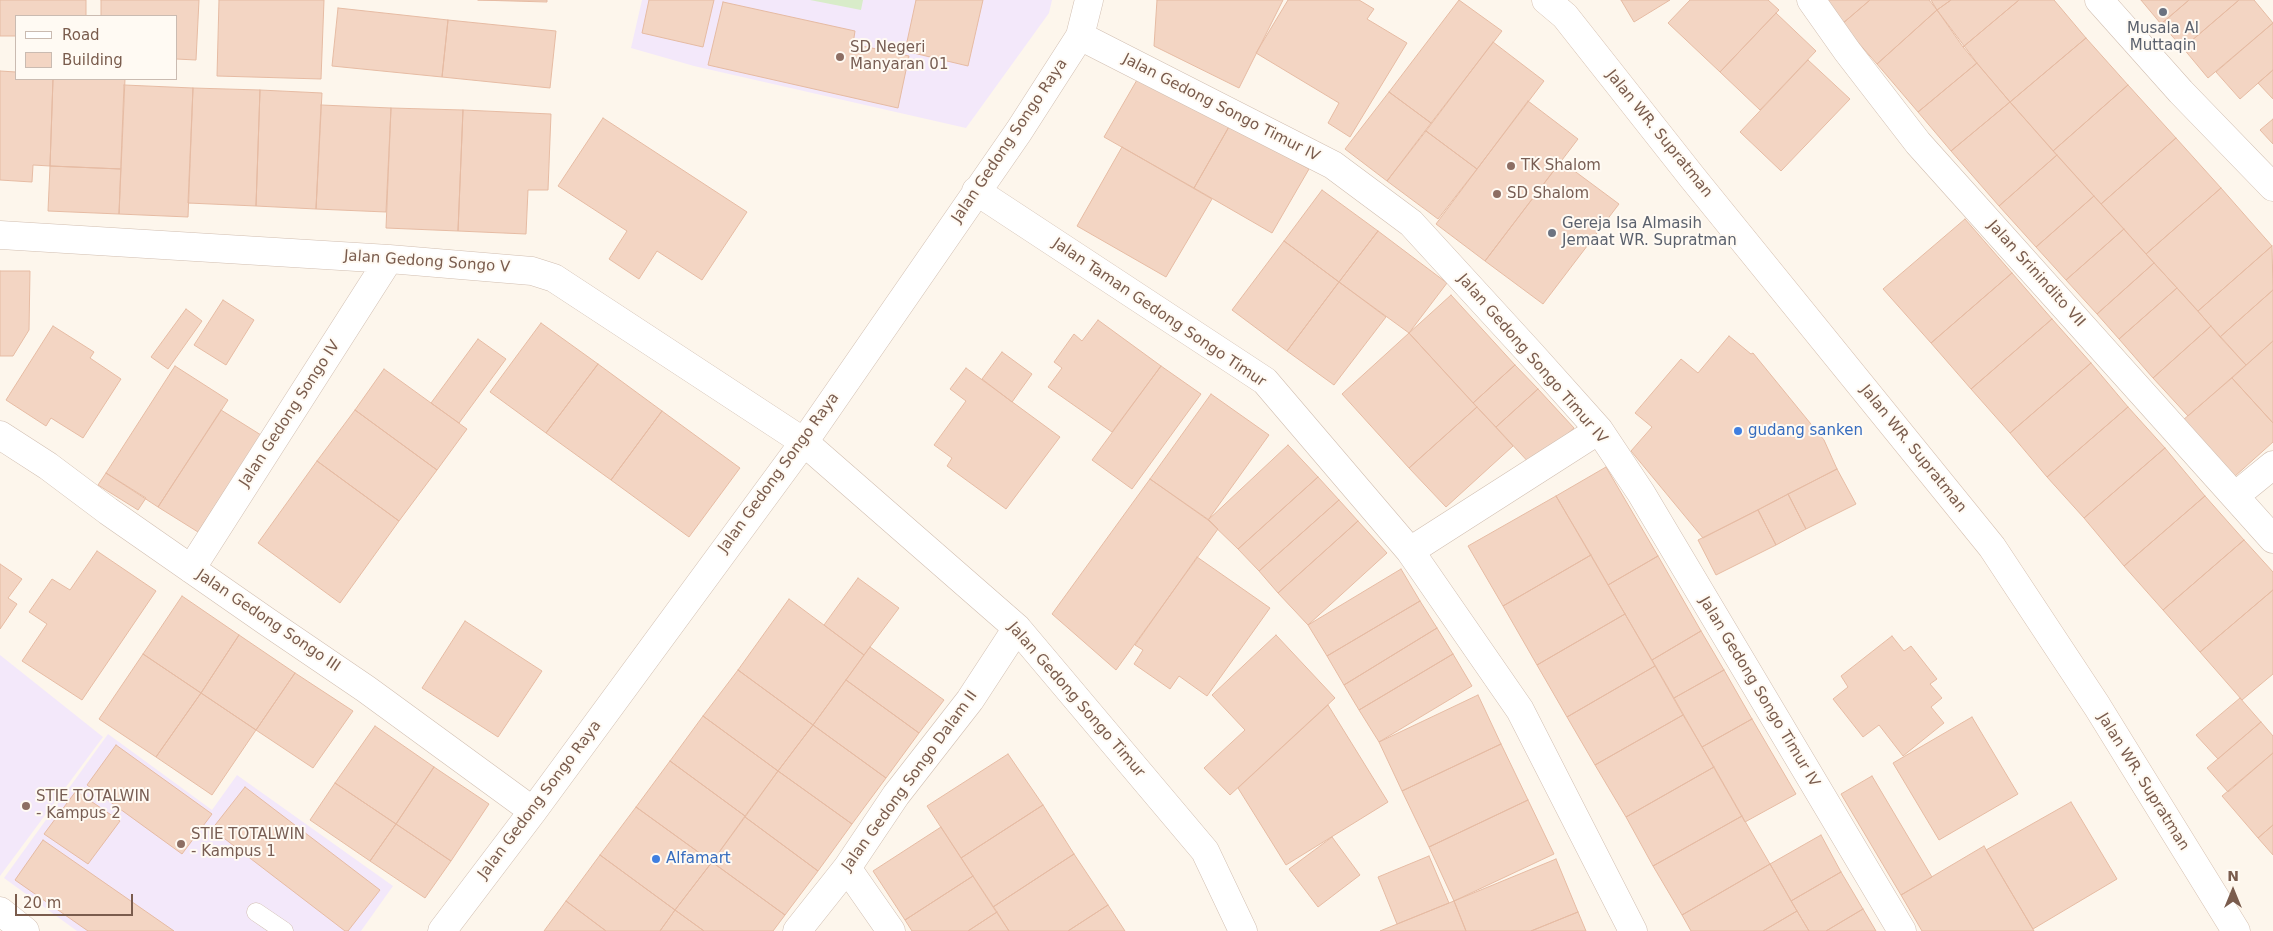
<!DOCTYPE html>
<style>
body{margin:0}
#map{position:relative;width:2273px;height:931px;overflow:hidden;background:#fdf6ec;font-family:"DejaVu Sans",sans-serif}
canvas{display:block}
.legend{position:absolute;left:15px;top:15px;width:162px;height:65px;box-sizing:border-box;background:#fffaf3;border:1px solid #cabbb1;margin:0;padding:6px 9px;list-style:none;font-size:15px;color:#7a5c4d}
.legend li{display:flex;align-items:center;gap:10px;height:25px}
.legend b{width:25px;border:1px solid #cabbb1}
.north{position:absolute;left:2208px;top:866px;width:50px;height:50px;-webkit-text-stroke:4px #fffaf3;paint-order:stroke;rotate:0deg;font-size:14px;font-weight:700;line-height:20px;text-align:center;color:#7a5c4d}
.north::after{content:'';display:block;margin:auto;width:18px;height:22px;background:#7a5c4d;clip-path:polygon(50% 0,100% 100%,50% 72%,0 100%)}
.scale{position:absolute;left:15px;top:894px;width:118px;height:22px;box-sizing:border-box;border:2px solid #7a5c4d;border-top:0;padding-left:6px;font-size:15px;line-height:18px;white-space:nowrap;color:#7a5c4d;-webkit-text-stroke:4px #fffaf3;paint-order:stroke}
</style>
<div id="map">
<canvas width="2273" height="931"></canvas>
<ul class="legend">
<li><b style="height:6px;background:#fff"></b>Road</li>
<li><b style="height:14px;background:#f3d5c3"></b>Building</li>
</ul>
<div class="north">N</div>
<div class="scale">20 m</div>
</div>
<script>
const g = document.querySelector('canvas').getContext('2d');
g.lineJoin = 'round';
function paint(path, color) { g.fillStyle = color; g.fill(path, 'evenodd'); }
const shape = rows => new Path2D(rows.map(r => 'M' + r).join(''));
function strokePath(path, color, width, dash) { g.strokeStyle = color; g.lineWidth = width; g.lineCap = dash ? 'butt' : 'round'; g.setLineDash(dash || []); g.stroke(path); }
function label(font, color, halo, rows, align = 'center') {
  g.font = font + ' "DejaVu Sans",sans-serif'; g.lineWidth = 4; g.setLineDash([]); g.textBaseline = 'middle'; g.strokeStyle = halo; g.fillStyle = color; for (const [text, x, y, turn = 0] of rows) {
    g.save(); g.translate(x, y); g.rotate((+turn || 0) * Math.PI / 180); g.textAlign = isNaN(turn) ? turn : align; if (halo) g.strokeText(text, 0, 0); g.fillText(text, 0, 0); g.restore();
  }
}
const education = shape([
 [642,0,1052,0,1049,13,966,128,694,66,631,48],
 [0,655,103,737,0,876],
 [108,734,212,810,237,775,393,886,361,931,77,931,4,878]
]);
const green = shape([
 [810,0,863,0,861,10]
]);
const building = shape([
 [0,0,86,0,86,16,16,16,16,36,0,36,0,0],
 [101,0,199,0,196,60,176,59,176,16,101,16,101,0],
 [219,0,324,0,321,79,217,76,219,0],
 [478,0,547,0,547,2,478,0],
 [649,0,714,0,703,47,642,33,649,0],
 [916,0,983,0,968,66,905,51,916,0],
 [1157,0,1283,0,1239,88,1154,46,1157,0],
 [1288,0,1359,0,1374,9,1367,19,1407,43,1350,137,1328,123,1339,103,1256,53,1288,0],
 [1459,0,1502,31,1431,123,1389,92,1459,0],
 [1621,0,1670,0,1634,22,1621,0],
 [1690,0,1768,0,1779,10,1720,72,1668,23,1690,0],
 [1825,0,1870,0,1842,24,1825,0],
 [1870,0,1929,0,1937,10,1877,64,1842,24,1870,0],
 [1931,0,1951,0,1937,10,1931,0],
 [1951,0,2019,0,1963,47,1937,10,1951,0],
 [2019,0,2054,0,2086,38,2010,102,1963,47,2019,0],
 [2141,0,2189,0,2161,24,2141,0],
 [2189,0,2239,0,2183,48,2161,24,2189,0],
 [2239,0,2254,0,2273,23,2208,78,2183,48,2239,0],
 [723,2,855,31,853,44,909,56,898,108,708,65,723,2],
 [338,8,448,20,442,77,332,66,338,8],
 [1937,10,1977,63,1918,112,1877,64,1937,10],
 [1776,13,1816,51,1760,110,1720,72,1776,13],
 [448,20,556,31,550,88,442,77,448,20],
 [2273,23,2273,70,2240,99,2216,72,2273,23],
 [2086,38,2128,85,2053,151,2010,102,2086,38],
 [1493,42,1544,81,1477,169,1426,131,1493,42],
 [1808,60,1850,99,1781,171,1740,132,1808,60],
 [1977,63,2010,102,1951,151,1918,112,1977,63],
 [2273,70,2273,99,2258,83,2273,70],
 [0,71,16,72,16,79,53,79,50,166,33,165,32,182,0,180,0,71],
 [1141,73,1230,125,1194,188,1104,137,1141,73],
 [53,79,125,79,121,169,50,166,53,79],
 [124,85,193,88,188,217,119,214,124,85],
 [2128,85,2176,138,2101,204,2053,151,2128,85],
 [193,88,260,90,256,206,188,203,193,88],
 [260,90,322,93,316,209,256,206,260,90],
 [1389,92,1431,123,1387,181,1345,149,1389,92],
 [1528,101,1578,139,1485,261,1436,224,1528,101],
 [2010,102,2057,155,1999,206,1951,151,2010,102],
 [321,105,391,108,386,212,316,209,321,105],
 [391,108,463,110,458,231,386,228,391,108],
 [463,110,551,114,548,190,528,190,526,234,458,231,463,110],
 [603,118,747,212,702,280,657,251,639,279,609,259,627,231,558,186,603,118],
 [2273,119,2273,144,2260,130,2273,119],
 [1230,125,1309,169,1272,233,1194,188,1230,125],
 [1426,131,1477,169,1438,219,1387,181,1426,131],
 [2176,138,2221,188,2146,254,2101,204,2176,138],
 [1122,147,1212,199,1166,277,1077,226,1122,147],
 [2057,155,2094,196,2036,247,1999,206,2057,155],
 [1561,161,1619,204,1543,304,1485,261,1561,161],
 [50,166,121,169,119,214,48,211,50,166],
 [2221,188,2272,246,2198,311,2146,254,2221,188],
 [1322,190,1378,231,1339,282,1284,241,1322,190],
 [2094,196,2124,229,2066,280,2036,247,2094,196],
 [1965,219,2012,273,1931,343,1883,289,1965,219],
 [2124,229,2154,263,2097,314,2066,280,2124,229],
 [1378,231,1447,283,1409,333,1339,282,1378,231],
 [1284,241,1339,282,1287,351,1232,310,1284,241],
 [2272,246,2273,290,2220,337,2198,311,2272,246],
 [2154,263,2177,288,2119,339,2097,314,2154,263],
 [0,271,30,271,29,330,13,356,0,356,0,271],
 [2012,273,2052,319,1971,389,1931,343,2012,273],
 [1339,282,1386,317,1334,385,1287,351,1339,282],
 [2177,288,2211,326,2153,378,2119,339,2177,288],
 [2273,290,2273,341,2246,365,2220,337,2273,290],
 [1451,295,1515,365,1473,403,1409,333,1451,295],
 [223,300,254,320,226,365,194,345,223,300],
 [186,309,202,321,168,369,151,357,186,309],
 [2052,319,2091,363,2010,433,1971,389,2052,319],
 [1098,320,1161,366,1112,432,1048,387,1062,368,1054,362,1074,334,1082,341,1098,320],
 [541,323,598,364,546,433,490,392,541,323],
 [53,326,94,352,90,358,121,379,83,438,51,418,46,426,6,400,53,326],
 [2211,326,2246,365,2188,416,2153,378,2211,326],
 [1409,333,1477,407,1409,468,1342,394,1409,333],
 [1729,336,1751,354,1753,353,1824,440,1837,469,1703,538,1631,451,1652,427,1635,413,1681,359,1698,373,1729,336],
 [478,339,506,359,459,423,431,403,478,339],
 [2273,341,2273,423,2232,378,2273,341],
 [1002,352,1032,374,1012,402,982,379,1002,352],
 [2091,363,2128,407,2047,477,2010,433,2091,363],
 [598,364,662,411,611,480,546,433,598,364],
 [1515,365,1538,389,1496,427,1473,403,1515,365],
 [175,366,228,400,158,507,106,473,175,366],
 [1161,366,1201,394,1132,489,1092,460,1161,366],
 [966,368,1060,437,1006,509,947,466,952,458,934,445,966,401,950,389,966,368],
 [384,369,467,429,437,470,355,410,384,369],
 [2232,378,2273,423,2273,442,2234,477,2183,420,2232,378],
 [1538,389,1574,428,1532,466,1496,427,1538,389],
 [1211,394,1269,435,1208,520,1150,479,1211,394],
 [1477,407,1513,446,1446,507,1409,468,1477,407],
 [2128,407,2165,448,2084,518,2047,477,2128,407],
 [221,410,261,435,198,532,158,507,221,410],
 [355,410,437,470,399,521,317,461,355,410],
 [662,411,740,468,689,537,611,480,662,411],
 [1288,445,1318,477,1238,549,1208,520,1288,445],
 [2165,448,2205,496,2124,566,2084,518,2165,448],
 [317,461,399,521,340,603,258,543,317,461],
 [1606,467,1658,556,1608,585,1556,496,1606,467],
 [1837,469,1856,504,1806,529,1788,494,1837,469],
 [106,473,146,498,138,510,98,485,106,473],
 [1318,477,1339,500,1259,571,1238,549,1318,477],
 [1150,479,1209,520,1218,529,1116,670,1052,614,1150,479],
 [1788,494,1806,529,1776,545,1758,510,1788,494],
 [1556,496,1591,555,1503,606,1468,546,1556,496],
 [2205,496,2244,540,2163,610,2124,566,2205,496],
 [1339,500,1358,521,1278,593,1259,571,1339,500],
 [1758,510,1776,545,1716,575,1698,540,1758,510],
 [1358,521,1387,553,1308,625,1278,593,1358,521],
 [2244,540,2273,572,2273,590,2200,652,2163,610,2244,540],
 [97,551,156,591,82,700,22,661,47,624,29,612,52,579,70,590,97,551],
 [1591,555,1625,614,1537,665,1503,606,1591,555],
 [1658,556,1701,631,1652,660,1608,585,1658,556],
 [1197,557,1270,608,1207,696,1179,676,1170,689,1134,664,1143,650,1135,645,1197,557],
 [0,564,22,579,8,598,17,604,0,629,0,564],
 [1401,569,1420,601,1327,656,1308,625,1401,569],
 [858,578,899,608,864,655,824,625,858,578],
 [2273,590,2273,674,2242,700,2200,652,2273,590],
 [182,596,239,635,201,693,143,654,182,596],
 [789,599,864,655,813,725,738,670,789,599],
 [1420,601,1437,628,1344,685,1327,656,1420,601],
 [1625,614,1655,666,1567,717,1537,665,1625,614],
 [465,621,542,671,498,737,422,688,465,621],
 [1437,628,1453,654,1359,710,1344,685,1437,628],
 [1701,631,1724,670,1674,698,1652,660,1701,631],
 [239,635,295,673,256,730,201,693,239,635],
 [1276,635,1335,698,1230,795,1204,768,1245,730,1212,695,1276,635],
 [1892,636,1904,651,1911,646,1937,679,1930,684,1942,698,1931,707,1944,723,1903,756,1879,725,1863,737,1833,699,1848,687,1841,676,1892,636],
 [870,647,944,700,919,733,846,680,870,647],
 [143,654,201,693,156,757,99,719,143,654],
 [1453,654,1472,686,1379,742,1359,710,1453,654],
 [1655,666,1683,715,1595,765,1567,717,1655,666],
 [738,670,813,725,778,771,703,716,738,670],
 [1724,670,1752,719,1702,747,1674,698,1724,670],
 [295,673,353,711,313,768,256,730,295,673],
 [846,680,919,733,886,778,813,725,846,680],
 [201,693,256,730,212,795,156,757,201,693],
 [1478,695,1501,744,1402,791,1379,742,1478,695],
 [2240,698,2261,722,2218,759,2196,735,2240,698],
 [1328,705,1388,802,1286,865,1238,788,1328,705],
 [1683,715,1714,767,1626,817,1595,765,1683,715],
 [703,716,778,771,745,816,670,761,703,716],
 [1972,717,2018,794,1939,840,1893,763,1972,717],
 [1752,719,1796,794,1745,822,1702,747,1752,719],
 [2261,722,2273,736,2273,753,2228,792,2207,768,2261,722],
 [813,725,886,778,852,824,778,771,813,725],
 [375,726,434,767,396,824,335,783,375,726],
 [1501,744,1528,800,1429,847,1402,791,1501,744],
 [116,745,212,814,182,854,87,785,116,745],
 [2273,753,2273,825,2258,838,2222,796,2273,753],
 [1008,754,1043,805,961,858,927,806,1008,754],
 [670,761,745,816,712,862,636,807,670,761],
 [434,767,489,804,451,861,396,824,434,767],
 [1714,767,1742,816,1653,866,1626,817,1714,767],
 [778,771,852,824,818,871,745,817,778,771],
 [1872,776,1932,877,1901,895,1841,794,1872,776],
 [335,783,396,824,370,861,310,820,335,783],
 [245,787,380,890,348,931,345,931,212,829,245,787],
 [76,791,120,821,88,864,44,834,76,791],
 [1528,800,1554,854,1454,901,1429,847,1528,800],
 [2071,802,2117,879,2033,929,1986,850,2071,802],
 [1043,805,1074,854,993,907,961,858,1043,805],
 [636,807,712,862,675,910,600,855,636,807],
 [1742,816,1770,864,1682,915,1653,866,1742,816],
 [745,817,818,871,785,915,712,862,745,817],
 [396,824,451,861,425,898,370,861,396,824],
 [2273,825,2273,855,2258,838,2273,825],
 [941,827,973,876,905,920,873,871,941,827],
 [1821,835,1841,872,1791,901,1770,864,1821,835],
 [1332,837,1360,875,1318,907,1289,869,1332,837],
 [43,840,174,931,88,931,15,880,43,840],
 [1984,846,2034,931,1922,931,1901,895,1984,846],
 [1074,854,1108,905,1068,931,1009,931,993,907,1074,854],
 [600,855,675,910,660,931,606,931,566,901,600,855],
 [1429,856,1449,903,1397,924,1378,877,1429,856],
 [1556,859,1578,912,1531,931,1466,931,1454,901,1556,859],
 [712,862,785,915,773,931,704,931,675,910,712,862],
 [1770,864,1797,911,1763,931,1691,931,1682,915,1770,864],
 [1841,872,1863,909,1826,931,1809,931,1791,901,1841,872],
 [973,876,997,912,968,931,912,931,905,920,973,876],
 [566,901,606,931,544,931,566,901],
 [1454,901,1466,931,1380,931,1449,903,1454,901],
 [1108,905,1125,931,1068,931,1108,905],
 [1863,909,1876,931,1826,931,1863,909],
 [675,910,704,931,660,931,675,910],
 [1797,911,1809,931,1763,931,1797,911],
 [997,912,1009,931,968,931,997,912],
 [1578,912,1586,931,1531,931,1578,912]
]);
const service = shape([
 [256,912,284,931]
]);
const minor = shape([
 [1811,0,1847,51,1918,143,2273,539],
 [2099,0,2181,92,2273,187],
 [1080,36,1333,165,1411,223,1531,354,1599,430,1641,493,1902,931],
 [976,191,1265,381,1410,551,1520,710,1633,931],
 [0,235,389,259,532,271,554,278,804,442,1017,628,1205,851,1243,931],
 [0,435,48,466,108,511,266,621,366,689,533,811],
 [2235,496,2273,465],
 [1410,551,1599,430],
 [191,569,389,259],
 [847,868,891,931],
 [0,911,25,931],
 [442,931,533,811,804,442,1019,131,1080,36,1089,0],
 [797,931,847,868,896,795,970,700,1017,628]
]);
const secondary = shape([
 [1546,0,1565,16,1692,177,1992,547,2097,706,2236,931]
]);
const markers = [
 [2163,12,5,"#6b7280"],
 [840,57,5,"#8d6e63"],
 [1511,166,5,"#8d6e63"],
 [1497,194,5,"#8d6e63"],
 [1552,233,5,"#6b7280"],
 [1738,431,5,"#3f7fe0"],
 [26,806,5,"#8d6e63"],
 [181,844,5,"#8d6e63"],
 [656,859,5,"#3f7fe0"]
];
const worshipNames = [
 ["Musala Al",2163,29],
 ["Muttaqin",2163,46],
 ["Gereja Isa Almasih",1562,224,"left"],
 ["Jemaat WR. Supratman",1562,241,"left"]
];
const educationNames = [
 ["SD Negeri",850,48],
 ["Manyaran 01",850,65],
 ["TK Shalom",1521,166],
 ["SD Shalom",1507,194],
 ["STIE TOTALWIN",36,797],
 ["- Kampus 2",36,814],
 ["STIE TOTALWIN",191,835],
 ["- Kampus 1",191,852]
];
const streetNames = [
 ["Jalan Gedong Songo Timur IV",1221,108,27],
 ["Jalan WR. Supratman",1659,134,51],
 ["Jalan Gedong Songo Raya",1010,141,-56],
 ["Jalan Gedong Songo V",427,262,4],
 ["Jalan Srinindito VII",2036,274,48],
 ["Jalan Taman Gedong Songo Timur",1159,313,34],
 ["Jalan Gedong Songo Timur IV",1532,359,49],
 ["Jalan Gedong Songo IV",290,414,-57],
 ["Jalan WR. Supratman",1913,449,51],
 ["Jalan Gedong Songo Raya",779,473,-54],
 ["Jalan Gedong Songo III",268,621,34],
 ["Jalan Gedong Songo Timur IV",1759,692,59],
 ["Jalan Gedong Songo Timur",1076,700,49],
 ["Jalan Gedong Songo Dalam II",910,781,-54],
 ["Jalan WR. Supratman",2143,782,58],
 ["Jalan Gedong Songo Raya",540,800,-53]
];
const shopNames = [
 ["gudang sanken",1748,431],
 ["Alfamart",666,859]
];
paint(education, '#f3e8fa');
paint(green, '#d8ecc9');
paint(building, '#f3d5c3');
strokePath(building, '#e6bba3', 1);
strokePath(service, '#d1beb0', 19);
strokePath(minor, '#d1beb0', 29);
strokePath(secondary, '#d6c0b0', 29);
strokePath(service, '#fff', 18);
strokePath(minor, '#fff', 28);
strokePath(secondary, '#fff', 28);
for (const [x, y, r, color] of markers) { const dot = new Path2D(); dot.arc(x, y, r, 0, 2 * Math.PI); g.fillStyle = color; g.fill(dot); strokePath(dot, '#fffaf3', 2); }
label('15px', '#5b616d', '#fffaf3', worshipNames);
label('15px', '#785e54', '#fffaf3', educationNames, 'left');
label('15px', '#7a5c4d', '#fffaf3', streetNames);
label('15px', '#366cbe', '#fffaf3', shopNames, 'left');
</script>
